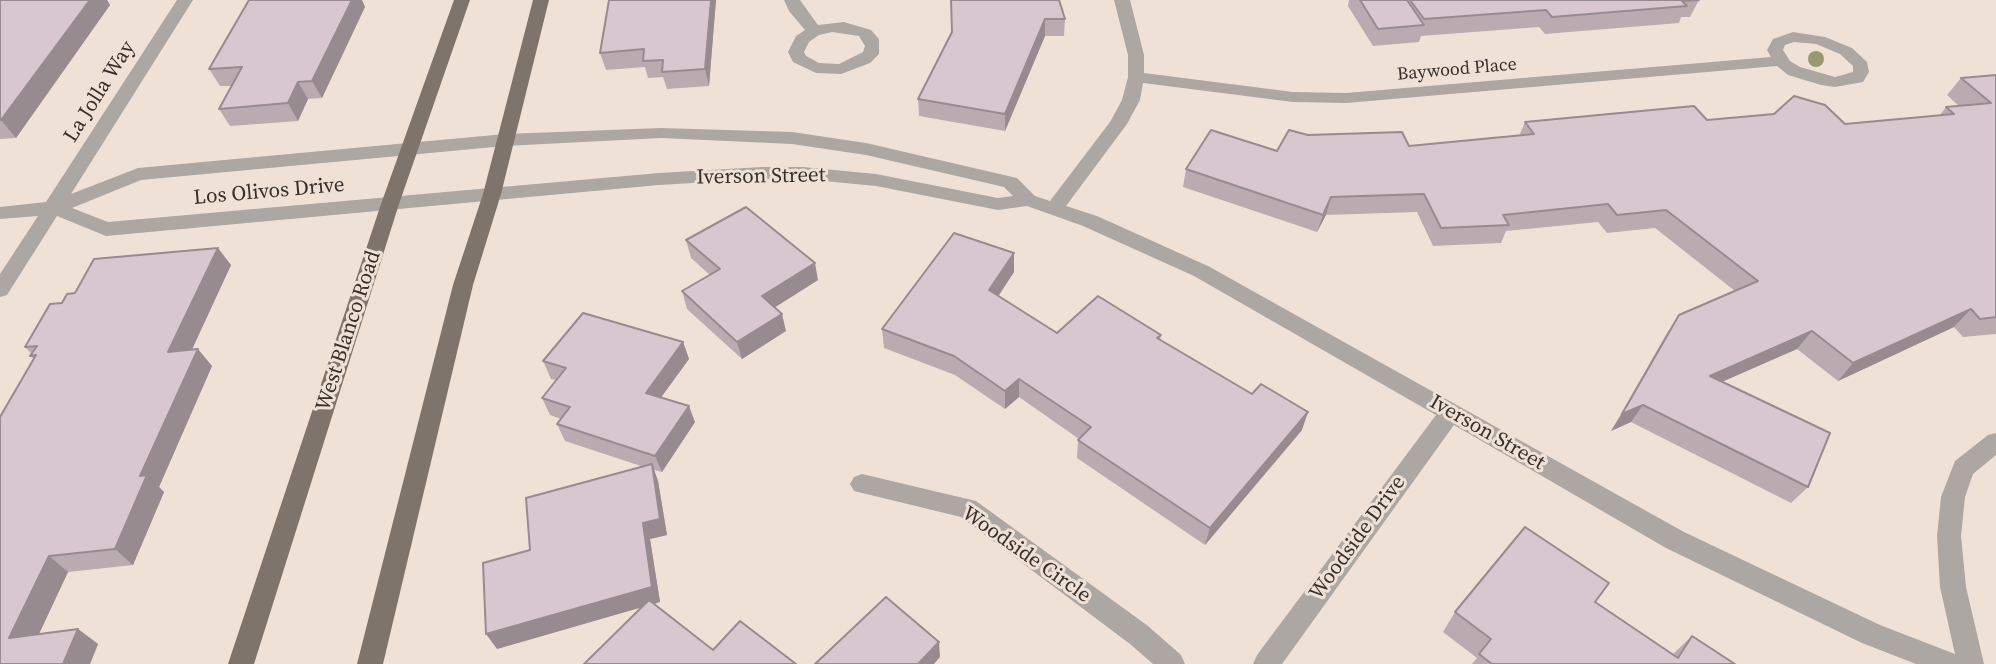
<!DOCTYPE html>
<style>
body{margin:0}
canvas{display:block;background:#f0e1d7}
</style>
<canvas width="1996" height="664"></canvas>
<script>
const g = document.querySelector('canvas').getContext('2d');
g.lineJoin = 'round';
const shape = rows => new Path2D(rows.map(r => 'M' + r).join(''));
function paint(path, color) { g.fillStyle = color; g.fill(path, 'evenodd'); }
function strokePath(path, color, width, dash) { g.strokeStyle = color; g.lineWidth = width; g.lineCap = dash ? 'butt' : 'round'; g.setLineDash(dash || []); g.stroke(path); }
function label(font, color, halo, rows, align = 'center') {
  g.font = font + ' "Source Serif 4",serif'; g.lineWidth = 6; g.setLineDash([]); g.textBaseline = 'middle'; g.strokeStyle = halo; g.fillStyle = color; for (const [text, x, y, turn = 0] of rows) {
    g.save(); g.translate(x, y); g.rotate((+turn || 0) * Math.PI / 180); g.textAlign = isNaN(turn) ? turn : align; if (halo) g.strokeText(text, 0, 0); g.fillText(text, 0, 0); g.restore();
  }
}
const minor = shape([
 [177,0,193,0,71,194,138,168,505,134,661,128,792,132,866,143,1017,178,1035,196,1050,201,1110,122,1122,100,1128,77,1128,55,1114,0,1130,0,1144,55,1144,73,1293,92,1346,93,1771,57,1767,50,1773,39,1793,32,1825,37,1852,48,1867,62,1869,72,1863,82,1835,87,1821,85,1788,75,1777,66,1346,103,1293,102,1143,83,1140,100,1127,124,1066,206,1097,216,1208,266,1684,532,1880,625,1955,654,1940,587,1937,536,1941,497,1955,461,1988,435,1996,433,1996,455,1973,474,1965,497,1961,536,1966,587,1984,664,1916,664,1862,643,1666,548,1454,425,1282,664,1253,664,1257,655,1436,415,1194,276,1083,226,1027,206,998,210,876,186,803,179,762,179,659,185,106,236,57,216,7,295,0,297,0,274,38,216,0,219,0,207,46,202,177,0],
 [1794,42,1816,44,1840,54,1853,66,1853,72,1835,77,1800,67,1790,61,1783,50,1785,45,1794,42],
 [661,138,792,144,866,155,1004,187,1013,196,998,198,876,174,803,167,762,167,659,173,108,222,72,208,141,180,505,146,661,138],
 [784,0,800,0,818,25,844,22,871,30,879,39,879,54,870,63,841,74,816,73,793,62,788,52,796,36,805,30,789,11,784,0],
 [832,32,859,36,865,46,863,52,839,64,819,63,806,56,804,52,809,42,819,35,832,32],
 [862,474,976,501,1148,626,1181,655,1185,664,1153,664,1130,644,961,517,854,491,850,484,854,477,862,474]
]);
const major = shape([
 [454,0,470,0,399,204,254,664,228,664,381,204,454,0],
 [533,0,549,0,501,194,473,285,383,664,357,664,453,285,483,194,533,0]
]);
const trees = [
 [1816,59]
];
const wall = shape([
 [0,0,107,0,110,5,16,138,0,139],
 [716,0,709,86,667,89,663,77,648,78,645,67,606,70,600,53],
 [951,0,1065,19,1064,36,1045,36,1005,131,919,116,918,99,952,32],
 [1349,0,1699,0,1690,17,1681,17,1679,23,1545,34,1539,27,1421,36,1419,42,1373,46,1348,6],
 [362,1,365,7,322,98,308,99,298,121,230,126,219,109,232,86,220,86,209,69],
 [1996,75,1996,334,1963,337,1954,327,1838,381,1797,349,1722,382,1808,487,1791,503,1631,422,1611,431,1667,333,1679,315,1735,291,1655,228,1607,233,1598,222,1506,231,1501,243,1433,246,1417,212,1326,215,1317,232,1183,187,1186,169,1277,151,1308,135,1409,146,1519,136,1525,122,1707,120,1845,124,1940,115,1946,107,1959,106,1947,95,1961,78],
 [686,240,818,280,775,307,786,331,742,359,687,309,682,291,710,275,691,258],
 [1014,253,1014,272,998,296,1057,333,1161,335,1160,340,1302,430,1205,545,1077,458,1078,440,1079,439,1019,397,1005,409,955,375,884,348,882,329],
 [231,265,192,349,212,366,159,487,164,492,133,565,68,572,39,634,78,629,98,644,90,664,0,664,34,359,30,356,32,354,25,347,62,303],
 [683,342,689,359,661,397,695,422,662,472,654,470,658,481,667,535,650,539,660,602,654,604,713,650,796,664,584,664,642,607,497,649,530,550,644,467,565,441,557,424,561,419,550,415,542,398,556,380,551,379,543,361],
 [1595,602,1673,654,1692,636,1735,664,1472,664,1477,658,1443,632,1455,612]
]);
const shadedWall = shape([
 [90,0,107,0,110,5,16,138,1,120],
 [352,0,362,0,365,7,322,98,312,81],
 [711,0,716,0,709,86,705,69],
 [1045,19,1045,36,1005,131,1005,114],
 [298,82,308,99,298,121,288,103],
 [1331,197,1326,215,1317,232,1323,215],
 [218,248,231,265,183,369,168,352],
 [1014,253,1014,272,990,309,989,290],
 [815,263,818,280,766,313,762,296],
 [1971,309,1954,327,1838,381,1853,363],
 [782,314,786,331,742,359,737,342],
 [1812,331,1797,349,1696,393,1710,376],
 [683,342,689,359,652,410,646,393],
 [198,349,212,366,159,487,164,492,133,565,115,549,140,476],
 [1019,379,1019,397,1005,409,1005,391],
 [1643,405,1631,422,1611,431,1622,414],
 [689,406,695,422,662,472,655,456],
 [1308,412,1302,430,1205,545,1210,528],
 [652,464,658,481,667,535,650,539,660,602,497,649,486,634],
 [49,556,68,572,30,653,9,638],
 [78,629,98,644,90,664,63,664],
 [939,642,940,657,934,664,918,664]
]);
const building = shape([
 [0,0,90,0,1,120,0,120,0,0],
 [249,0,352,0,312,81,298,82,288,103,219,109,242,67,209,69,249,0],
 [609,0,711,0,705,69,662,72,663,60,643,61,644,49,600,53,609,0],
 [951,0,1059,0,1065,19,1045,19,1005,114,918,99,952,32,951,0],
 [1360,0,1407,0,1424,25,1378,29,1360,0],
 [1410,0,1699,0,1682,1,1687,6,1552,17,1546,10,1424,19,1410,0],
 [1996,75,1996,317,1980,319,1971,309,1853,363,1812,331,1710,376,1830,433,1808,487,1643,405,1622,414,1679,315,1758,281,1666,210,1617,215,1608,204,1503,215,1509,225,1441,228,1424,194,1331,197,1323,215,1186,169,1211,130,1277,151,1289,130,1308,135,1402,132,1409,146,1534,134,1525,122,1694,106,1707,120,1774,114,1794,96,1825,105,1845,124,1954,114,1946,107,1991,103,1961,78,1996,75],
 [746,207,815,263,762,296,782,314,737,342,682,291,720,269,686,240,746,207],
 [954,233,1014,253,989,290,1057,333,1098,296,1161,335,1157,338,1252,394,1261,384,1308,412,1210,528,1078,440,1091,427,1019,379,1005,391,954,356,882,329,954,233],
 [218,248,168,352,198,349,140,476,147,475,115,549,49,556,9,638,78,629,63,664,0,664,0,417,36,355,30,356,37,346,25,347,50,304,62,303,67,294,75,293,94,259,218,248],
 [583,313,683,342,646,393,689,406,655,456,557,424,570,407,542,398,566,368,543,361,583,313],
 [652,464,660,519,643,523,652,587,486,634,483,563,530,550,526,498,652,464],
 [1525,527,1609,583,1595,602,1678,658,1692,636,1735,664,1492,664,1479,654,1491,639,1455,612,1525,527],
 [886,597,939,642,918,664,815,664,886,597],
 [649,600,713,650,740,621,796,664,584,664,649,600]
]);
const farStreetnames = [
 ["Baywood Place",1457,70,-5]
];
const streetNames = [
 ["La Jolla Way",100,92,-58],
 ["Iverson Street",761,177,-1],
 ["Los Olivos Drive",269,192,-5],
 ["West Blanco Road",349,331,-72],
 ["Iverson Street",1487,433,30],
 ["Woodside Drive",1358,538,-54],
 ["Woodside Circle",1026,555,35]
];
paint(minor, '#ada7a3');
paint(major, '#7f746c');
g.fillStyle = '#959a71';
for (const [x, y] of trees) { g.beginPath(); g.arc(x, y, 8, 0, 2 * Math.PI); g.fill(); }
paint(wall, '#baabb1');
paint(shadedWall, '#978b90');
paint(building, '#d8c7ce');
strokePath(building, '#978b90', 2);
label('18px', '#36302c', '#f0e1d7', farStreetnames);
label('21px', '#36302c', '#f0e1d7', streetNames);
</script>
